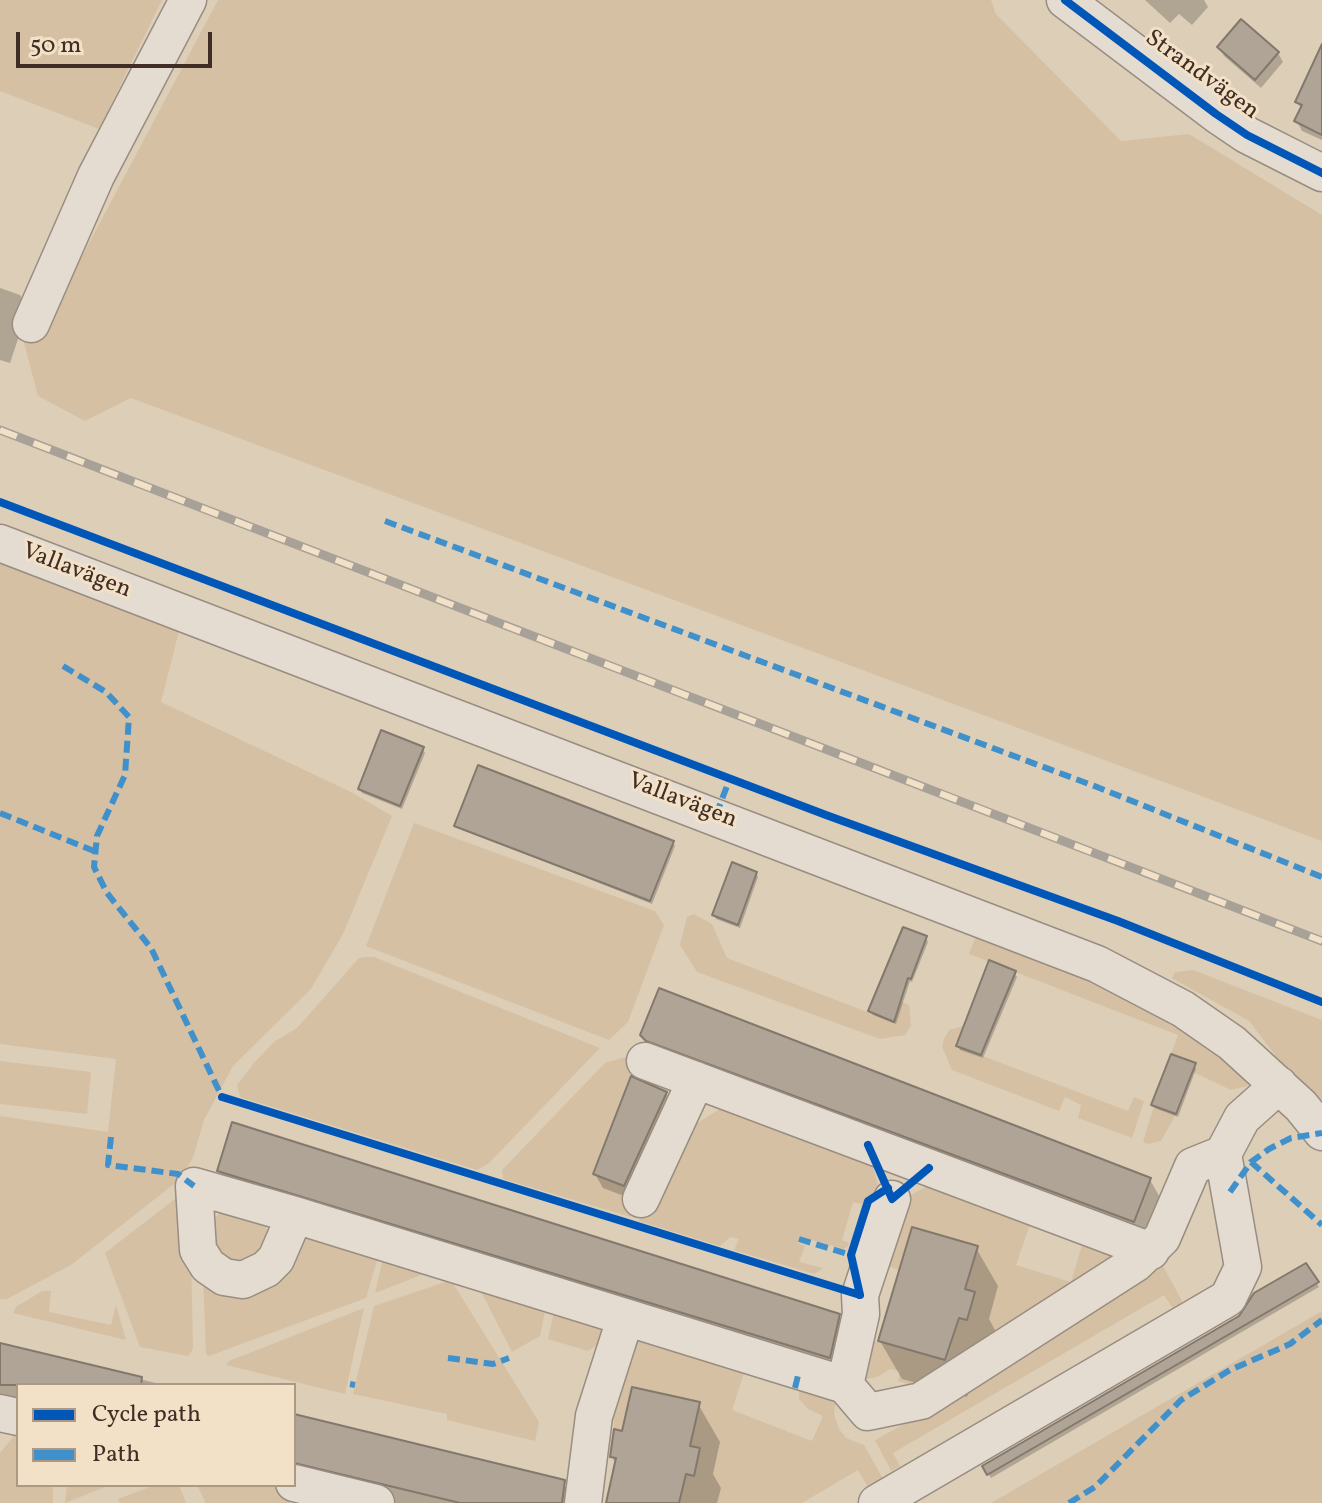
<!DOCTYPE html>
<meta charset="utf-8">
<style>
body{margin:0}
#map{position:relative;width:1322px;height:1503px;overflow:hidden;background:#ddceb8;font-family:Vollkorn,serif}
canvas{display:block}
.legend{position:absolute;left:16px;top:1383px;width:280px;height:104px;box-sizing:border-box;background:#f3e1c7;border:2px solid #ab9986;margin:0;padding:10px 14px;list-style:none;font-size:24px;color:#402d25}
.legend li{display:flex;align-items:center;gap:16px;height:40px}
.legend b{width:40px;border:2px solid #ab9986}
.scale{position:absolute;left:16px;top:32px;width:196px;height:36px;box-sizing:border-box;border:4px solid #402d25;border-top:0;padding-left:10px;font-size:24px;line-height:28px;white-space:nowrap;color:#402d25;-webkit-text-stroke:6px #f3e1c7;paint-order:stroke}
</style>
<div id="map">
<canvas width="1322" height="1503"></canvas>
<ul class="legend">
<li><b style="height:10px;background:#0057b8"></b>Cycle path</li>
<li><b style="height:10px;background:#3f90cb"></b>Path</li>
</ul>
<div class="scale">50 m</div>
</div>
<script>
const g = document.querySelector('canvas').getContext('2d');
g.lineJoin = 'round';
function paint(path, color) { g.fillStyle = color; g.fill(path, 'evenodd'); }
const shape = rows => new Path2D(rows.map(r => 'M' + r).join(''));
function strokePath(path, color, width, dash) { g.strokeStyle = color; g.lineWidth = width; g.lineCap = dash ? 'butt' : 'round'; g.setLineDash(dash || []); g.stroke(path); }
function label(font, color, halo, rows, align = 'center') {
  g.font = font + ' Vollkorn,serif'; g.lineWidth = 6; g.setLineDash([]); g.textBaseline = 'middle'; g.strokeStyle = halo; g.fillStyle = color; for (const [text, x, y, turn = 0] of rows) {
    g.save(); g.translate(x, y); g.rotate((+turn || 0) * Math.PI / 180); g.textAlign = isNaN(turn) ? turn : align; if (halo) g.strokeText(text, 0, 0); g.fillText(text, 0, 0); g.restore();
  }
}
const green = shape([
 [0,0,162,0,99,129,0,91],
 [218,0,991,0,996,14,1121,141,1189,134,1322,215,1322,841,131,398,85,421,38,396,23,339,69,281],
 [0,552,181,623,161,702,351,792,392,816,343,934,311,989,233,1066,204,1120,193,1158,179,1180,71,1265,7,1299,0,1299,0,1116,108,1132,116,1059,0,1044],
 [414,823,655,911,664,925,628,1022,609,1040,366,946],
 [694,914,712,924,727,958,893,1022,901,1002,909,1005,911,1026,905,1035,880,1039,697,972,680,945,687,917],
 [977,934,1105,984,1197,1037,1244,1078,1248,1086,1231,1090,1193,1072,1195,1063,1171,1054,1178,1035,969,954],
 [364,957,374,957,600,1048,489,1163,477,1170,240,1097,237,1085,254,1063,275,1041,297,1028,359,958],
 [1193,970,1322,1020,1322,1116,1249,1021,1172,978,1175,972],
 [963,1026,956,1046,1128,1111,1134,1097,1144,1101,1132,1138,1078,1118,1081,1105,1065,1097,1059,1111,952,1070,942,1047,944,1039,949,1030],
 [625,1057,634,1060,634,1069,593,1174,638,1192,631,1217,503,1179,502,1170,605,1063],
 [0,1061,91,1072,87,1114,0,1104],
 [725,1106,865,1155,874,1170,879,1189,861,1204,853,1202,842,1240,849,1243,848,1246,844,1249,800,1237,798,1243,805,1246,799,1262,823,1268,814,1274,734,1250,739,1239,730,1237,720,1246,639,1221,656,1175,689,1128],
 [1154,1106,1176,1114,1161,1141,1148,1144,1143,1142],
 [931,1184,1033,1216,1016,1265,1071,1282,1085,1235,1123,1252,915,1386,898,1381,900,1371,890,1369,877,1377,862,1380,869,1340,947,1361,959,1318,968,1320,975,1292,965,1289,977,1246,911,1227,899,1270,881,1264,907,1197],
 [180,1195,190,1201,193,1349,188,1356,140,1347,105,1253],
 [222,1211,264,1222,270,1239,265,1257,223,1269,208,1225],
 [309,1235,381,1247,366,1298,209,1356,206,1354,203,1274,299,1244],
 [385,1250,447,1265,375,1293],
 [1161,1262,1184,1305,1174,1310,1164,1295,893,1453,900,1466,891,1471,875,1440,937,1406],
 [474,1278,547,1301,540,1336,512,1352],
 [451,1280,539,1422,535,1441,447,1420,447,1414,353,1394,374,1306],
 [42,1291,51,1291,49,1312,111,1325,116,1305,126,1340,13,1313,16,1307],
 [555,1307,601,1318,608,1338,588,1351,548,1339],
 [364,1308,345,1394,226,1365,229,1361],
 [1322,1311,1322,1503,991,1503],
 [650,1336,791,1386,744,1373,732,1410,812,1441,823,1416,808,1409,799,1399,800,1379,837,1391,834,1414,839,1429,846,1438,864,1445,883,1479,868,1487,858,1470,802,1503,679,1503,686,1474,694,1476,700,1448,690,1446,633,1387,622,1431,614,1429,614,1420,602,1416,628,1348],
 [18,1431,18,1485,53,1485,53,1503,0,1503,0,1453],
 [67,1485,110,1485,65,1503],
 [155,1485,179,1485,186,1503,120,1503,118,1499],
 [197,1485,275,1485,283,1487,290,1503,206,1503]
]);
const shadow = shape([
 [1204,0,1208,7,1192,25,1179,14,1170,23,1145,0],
 [1219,47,1278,53,1283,62,1261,88,1224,56],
 [1322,49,1322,140,1302,131,1297,121,1302,110,1297,102],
 [0,288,20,295,28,309,10,363,0,360],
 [422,749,425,753,402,809,362,793,360,789],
 [456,826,673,842,675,846,652,904],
 [756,873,758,877,740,928,716,919,714,915],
 [926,938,928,942,912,982,910,981,896,1024,873,1015,870,1011],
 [1014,973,1017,977,983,1058,960,1050,958,1046],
 [642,1035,1150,1180,1161,1199,1145,1240,653,1054],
 [1194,1065,1196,1069,1178,1117,1155,1108,1153,1105],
 [666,1093,674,1108,632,1199,603,1188,595,1174],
 [219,1170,838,1316,849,1335,840,1376,230,1190],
 [976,1248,998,1286,989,1319,996,1332,981,1355,967,1397,902,1379,880,1341],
 [1306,1265,1319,1287,991,1478,984,1467,1240,1318],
 [0,1345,164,1385,18,1385,18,1414,0,1410],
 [698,1404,720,1442,713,1474,721,1488,717,1503,608,1503,616,1464,612,1457,623,1433],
 [294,1417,563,1482,574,1503,392,1503,294,1480]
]);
const building = shape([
 [1241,19,1279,52,1255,80,1217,47,1241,19],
 [1322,44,1322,135,1294,121,1302,105,1295,102,1322,44],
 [381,730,424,747,400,806,358,789,381,730],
 [478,765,674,841,650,901,454,826,478,765],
 [732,862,757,872,738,925,712,915,732,862],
 [903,927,927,936,911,979,908,978,894,1022,868,1011,903,927],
 [989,960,1016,971,981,1055,956,1046,989,960],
 [659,988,1151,1178,1134,1222,646,1041,640,1035,659,988],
 [1171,1054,1196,1063,1176,1114,1151,1105,1171,1054],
 [631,1076,667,1092,624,1186,593,1174,631,1076],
 [232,1122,840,1314,830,1358,217,1171,232,1122],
 [912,1227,978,1246,965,1289,975,1292,967,1320,959,1318,945,1360,878,1341,912,1227],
 [1306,1263,1319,1282,987,1475,982,1466,1239,1316,1254,1293,1306,1263],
 [0,1343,142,1377,141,1385,0,1385,0,1343],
 [632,1387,700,1402,690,1446,700,1448,694,1476,686,1474,679,1503,606,1503,616,1458,610,1457,614,1429,622,1431,632,1387],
 [294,1414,565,1480,562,1503,460,1503,294,1463,294,1414]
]);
const minor = shape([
 [1065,0,1216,114,1247,135,1322,173],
 [31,324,96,176,188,0],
 [0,543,1097,964,1183,1009,1232,1043,1301,1106,1322,1132],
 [645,1061,1151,1251],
 [641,1199,696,1080],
 [892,1199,860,1295,861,1314,845,1385,868,1412,921,1401,1136,1263,1162,1238,1193,1166,1223,1154],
 [295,1215,276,1259,266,1269,243,1280,224,1277,208,1266,198,1250,194,1186,295,1215,845,1385],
 [0,1413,18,1417],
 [294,1483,376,1503],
 [583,1503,594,1416,625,1319],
 [877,1503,1228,1298,1243,1267,1223,1154,1242,1118,1279,1085]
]);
const rail = shape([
 [0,430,1322,941]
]);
const quiet = shape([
 [385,521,1097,787,1322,877],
 [63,666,106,692,129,717,125,775,97,836,94,867,107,893,151,948,222,1097],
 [0,813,94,851],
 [716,815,730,778],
 [111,1137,108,1165,178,1174,194,1186],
 [1251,1162,1322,1225],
 [1230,1192,1251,1162,1269,1149,1291,1138,1322,1133],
 [799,1239,851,1255],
 [448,1358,493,1364,509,1358],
 [350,1384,355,1385],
 [795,1388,799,1371],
 [1069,1503,1095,1487,1181,1400,1230,1370,1290,1344,1322,1320]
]);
const cycleway = shape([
 [1065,0,1216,114,1247,135,1322,173],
 [0,502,826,815,1118,921,1322,1002],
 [222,1097,860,1295],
 [868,1145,892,1199,929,1168],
 [860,1295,851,1255,868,1201,888,1188]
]);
const streetNames = [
 ["Strandvägen",1201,76,36],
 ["Vallavägen",76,572,21],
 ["Vallavägen",682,802,21]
];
paint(green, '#d5c0a4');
paint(shadow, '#0003');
paint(building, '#afa495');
strokePath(building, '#82786c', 2);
strokePath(minor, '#988d80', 39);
strokePath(minor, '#e4dcd1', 36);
strokePath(rail, '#a8a198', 9);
strokePath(rail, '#f3e1c7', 6, [18]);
strokePath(quiet, '#3f90cb', 6, [12, 6]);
strokePath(cycleway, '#0057b8', 8);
label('24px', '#402d25', '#f3e1c7', streetNames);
</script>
